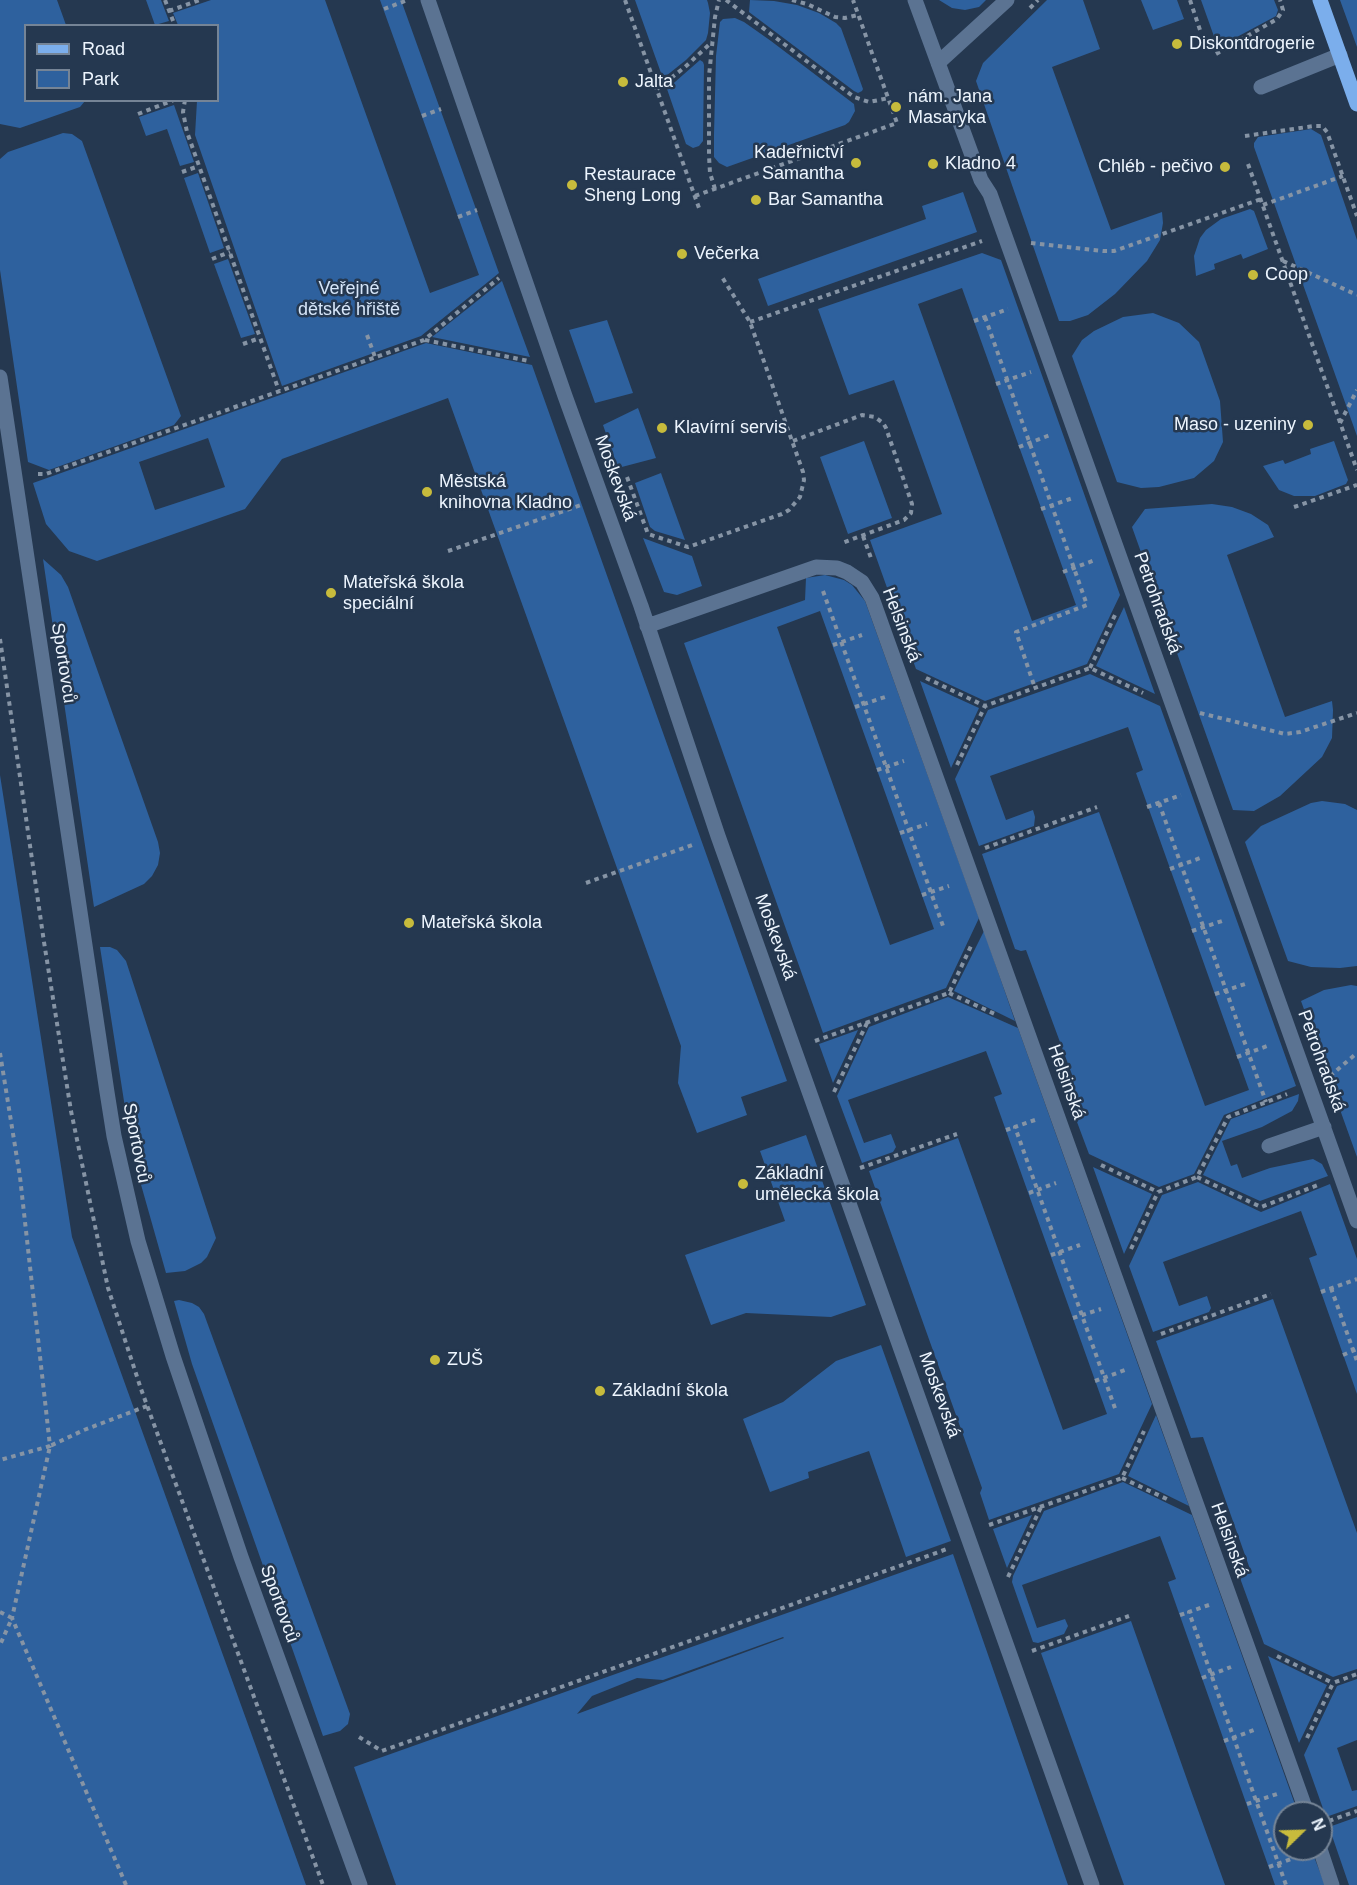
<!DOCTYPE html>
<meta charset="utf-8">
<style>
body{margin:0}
#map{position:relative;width:1357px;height:1885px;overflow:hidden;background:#253850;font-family:Helvetica,sans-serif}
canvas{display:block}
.legend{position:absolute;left:24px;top:24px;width:195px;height:78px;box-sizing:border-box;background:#253850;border:2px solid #758496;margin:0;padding:8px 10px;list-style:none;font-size:18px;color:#edf5fe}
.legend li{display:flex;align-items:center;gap:12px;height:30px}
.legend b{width:30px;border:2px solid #758496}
.north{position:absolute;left:1273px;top:1801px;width:60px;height:60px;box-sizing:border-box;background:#253850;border:2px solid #758496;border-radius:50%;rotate:67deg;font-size:16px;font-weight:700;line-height:24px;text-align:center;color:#edf5fe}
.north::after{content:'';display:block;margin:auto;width:21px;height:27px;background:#c7bb3c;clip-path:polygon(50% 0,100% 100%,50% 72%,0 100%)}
</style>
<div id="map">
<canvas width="1357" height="1885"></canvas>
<ul class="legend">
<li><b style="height:8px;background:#7baeec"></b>Road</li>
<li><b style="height:16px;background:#2e619e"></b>Park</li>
</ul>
<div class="north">N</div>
</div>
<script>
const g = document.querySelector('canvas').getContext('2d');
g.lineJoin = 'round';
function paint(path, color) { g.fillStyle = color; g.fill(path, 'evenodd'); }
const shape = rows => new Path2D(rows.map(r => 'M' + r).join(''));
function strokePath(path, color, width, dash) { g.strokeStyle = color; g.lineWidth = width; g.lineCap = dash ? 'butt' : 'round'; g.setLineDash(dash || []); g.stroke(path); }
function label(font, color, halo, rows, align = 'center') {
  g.font = font + ' Helvetica,sans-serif'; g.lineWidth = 5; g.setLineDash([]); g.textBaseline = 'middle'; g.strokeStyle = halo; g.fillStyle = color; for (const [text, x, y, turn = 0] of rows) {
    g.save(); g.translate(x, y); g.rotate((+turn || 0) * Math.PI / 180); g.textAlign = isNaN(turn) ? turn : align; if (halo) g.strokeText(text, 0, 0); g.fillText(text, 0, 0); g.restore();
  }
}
const green = shape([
 [0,0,57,0,66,25,26,26,26,100,85,101,80,107,20,128,0,124],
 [146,0,161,0,169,21,155,25],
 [211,0,325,0,430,293,479,275,380,0,401,0,499,273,421,336,282,386,195,135,197,101,218,100,218,26,178,25,173,13],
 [635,0,707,0,708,3,710,13,708,33,706,40,686,60,666,76,661,73],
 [750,0,774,1,797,5,819,13,836,23,841,28,863,89,862,91,858,93,854,91,749,12],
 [939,0,986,0,979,7,965,10,952,8],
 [1047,0,1083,0,1100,49,1052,67,1111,230,1162,212,1163,223,1160,240,1147,261,1115,294,1088,315,1070,321,1059,321,976,81,983,63],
 [1141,0,1177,0,1184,19,1153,30],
 [1201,0,1274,0,1278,10,1276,16,1222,45,1216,42],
 [1340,0,1357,0,1357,47],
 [735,18,744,22,771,41,854,104,855,111,849,122,845,125,727,167,719,163,714,157,714,134,716,56,720,22,723,19],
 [700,60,703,62,704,65,703,141,699,146,693,148,686,144,667,89],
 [174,105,194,162,180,166,167,129,146,136,139,117],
 [1311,129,1321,135,1357,240,1357,436,1254,147,1254,143,1258,137],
 [63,133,72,134,82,141,181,416,174,425,49,470,28,462,0,270,0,159,8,152],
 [198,173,224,248,210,253,184,178],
 [963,192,977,232,768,306,758,279,926,219,922,206],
 [1250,209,1254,211,1268,249,1243,259,1241,254,1214,264,1215,269,1196,276,1194,256,1200,238,1206,230,1221,219],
 [982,253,1001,260,1120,595,1087,664,985,701,916,669,870,540,942,514,894,380,849,395,818,309],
 [962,288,1076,605,1032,621,918,304],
 [228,259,255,334,241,338,214,264],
 [502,281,530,357,432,337],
 [1153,313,1179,323,1199,342,1220,401,1223,442,1214,461,1194,478,1159,487,1141,488,1117,482,1072,356,1082,340,1094,331,1123,317],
 [607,320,633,393,595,403,569,330],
 [426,343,532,365,787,1081,741,1097,747,1115,697,1133,678,1083,681,1046,448,398,282,459,245,509,97,561,69,551,46,524,33,483],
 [208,438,225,487,155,510,139,462],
 [638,408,656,458,618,468,603,425],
 [864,441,892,518,848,534,820,457],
 [1334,441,1348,480,1346,484,1315,496,1294,496,1279,490,1263,466,1283,460,1285,464,1311,454,1310,449],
 [661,473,662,476,685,540,655,531,650,527,635,483],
 [1212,504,1232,507,1251,514,1268,525,1274,537,1227,555,1285,717,1332,701,1333,710,1332,738,1322,757,1280,796,1254,811,1233,810,1132,527,1145,509],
 [643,538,692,556,702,586,677,595,664,592],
 [43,559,61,575,68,587,158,842,160,853,158,865,152,876,144,884,94,907],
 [825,575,844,580,852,585,865,601,979,918,946,988,823,1033,684,643,805,600,806,578],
 [820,611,934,929,890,945,777,627],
 [1124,607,1155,694,1096,666],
 [1090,674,1160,706,1296,1086,1224,1115,1194,1174,1159,1187,1089,1154,1065,1090,1069,1082,1074,1080,1026,950,1021,951,1015,949,982,854,1099,812,1205,1106,1249,1090,1136,773,1143,770,1128,727,990,776,1006,820,1033,810,1035,817,1034,826,979,846,955,779,988,710],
 [920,681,979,708,951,768],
 [0,775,72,1237,306,1885,0,1885],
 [1322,801,1345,804,1357,810,1357,966,1340,968,1311,967,1288,961,1245,842,1261,826,1311,803],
 [984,931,1015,1021,954,991],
 [100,947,110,947,117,950,126,961,216,1238,207,1257,201,1263,185,1271,166,1273,138,1174,126,1114],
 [1351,985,1357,986,1357,1157,1301,1001,1324,990],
 [948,997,1018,1028,1152,1404,1119,1474,989,1520,980,1493,982,1488,869,1171,958,1138,1063,1430,1107,1414,994,1097,1002,1094,986,1051,848,1100,864,1143,891,1134,896,1147,893,1152,862,1163,837,1096,869,1027],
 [858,1030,833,1083,819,1044],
 [1299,1094,1298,1101,1292,1111,1262,1127,1222,1141,1231,1166,1237,1164,1242,1178,1270,1168,1313,1159,1322,1164,1328,1176,1260,1201,1203,1175,1231,1119],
 [806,1135,866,1305,831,1317,746,1313,711,1325,685,1255,785,1221,760,1151],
 [1093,1167,1152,1194,1124,1254],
 [1198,1182,1261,1212,1330,1184,1357,1259,1357,1394,1309,1258,1317,1255,1301,1211,1163,1262,1179,1306,1207,1296,1211,1308,1209,1312,1153,1332,1129,1266,1162,1195],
 [1273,1299,1357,1533,1357,1669,1333,1677,1264,1644,1240,1578,1243,1572,1250,1569,1203,1437,1191,1438,1156,1341],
 [179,1300,192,1303,199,1307,204,1314,350,1714,348,1724,340,1731,323,1736,192,1364,174,1301],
 [881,1345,951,1541,906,1557,869,1451,808,1472,809,1478,770,1492,743,1419,783,1402,836,1361],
 [1156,1415,1189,1506,1128,1476],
 [1123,1482,1192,1515,1298,1813,1285,1813,1285,1849,1311,1849,1325,1885,1275,1885,1168,1582,1176,1579,1160,1536,1022,1585,1037,1628,1065,1619,1068,1626,1064,1634,1038,1643,1033,1642,1012,1582,1013,1576,1044,1511],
 [1032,1515,1007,1568,993,1529],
 [953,1554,1068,1885,396,1885,354,1767],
 [783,1637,784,1638,577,1714,592,1696,637,1678,663,1680],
 [1131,1621,1190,1788,1225,1885,1124,1885,1041,1653],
 [1268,1656,1327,1685,1299,1743],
 [1357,1679,1357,1740,1337,1748,1352,1791,1357,1790,1357,1806,1326,1817,1304,1755,1337,1686],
 [1357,1817,1357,1885,1349,1885,1329,1827]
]);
const path = shape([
 [165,0,175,26],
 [625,0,699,208],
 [726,0,854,97,869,102,889,98],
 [792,0,807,4,835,17,845,18,858,15],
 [1190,0,1201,33],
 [1030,8,1038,0],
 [384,9,405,1],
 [169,11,200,0],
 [1216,54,1277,19,1283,10,1280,0],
 [657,89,685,67,712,42],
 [185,100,183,112,187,132,279,391],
 [138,114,174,100],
 [422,116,441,109],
 [1245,136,1314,126,1322,126,1327,132,1357,216],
 [1248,164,1357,470],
 [182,172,199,166],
 [715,189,710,173,709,156,709,76,715,17,719,0],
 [695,196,897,123,853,0],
 [1263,205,1343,176],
 [458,217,477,210],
 [1031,243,1103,251,1114,251,1261,199],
 [212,259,230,252],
 [1283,261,1357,295],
 [985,317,1087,605,1016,632,1035,688],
 [974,321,1008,309],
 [750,322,982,241],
 [367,335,375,357],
 [425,340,529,361],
 [243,344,260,338],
 [996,384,1031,372],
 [1340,423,1357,390],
 [793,441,862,415,875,417,883,423,886,428,912,504,911,513,904,520,842,543],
 [1019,447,1050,435],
 [38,474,46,474,424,340,499,278],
 [627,477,648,534,688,547,782,514,789,510,800,497,804,480,803,472,750,322,722,277],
 [1294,507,1357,485],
 [1041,509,1073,498],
 [863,536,871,558],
 [448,551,581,505],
 [1063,572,1095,560],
 [823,591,943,926],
 [0,639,44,942,71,1111,108,1288,141,1389,323,1885],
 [833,645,862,635],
 [1090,668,1115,615],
 [926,678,985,706,1090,668,1143,693],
 [855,707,885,697],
 [1200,713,1285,734,1300,732,1357,713],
 [957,765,985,706],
 [877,770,904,761],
 [1159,803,1266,1102],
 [1147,807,1181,795],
 [900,833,927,824],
 [985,848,1097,807],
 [1170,869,1203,857],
 [586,883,695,844],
 [922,895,949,886],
 [1192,931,1225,920],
 [949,993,997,1015],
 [1215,994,1248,983],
 [815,1041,949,993,971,946],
 [0,1053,20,1177,50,1446,0,1460],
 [1237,1057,1270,1045],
 [1330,1076,1357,1053],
 [834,1092,867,1023],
 [1035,1120,1015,1127,1116,1411],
 [1006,1130,1015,1127],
 [1101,1165,1158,1192],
 [860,1168,957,1134],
 [1197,1177,1261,1207,1318,1185],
 [1029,1193,1056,1183],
 [1131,1249,1158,1192,1197,1177,1228,1117,1287,1094],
 [1051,1255,1080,1245],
 [1331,1288,1357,1361],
 [1321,1292,1357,1279],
 [1073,1318,1101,1309],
 [1161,1334,1271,1294],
 [1343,1355,1357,1349],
 [1095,1381,1125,1370],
 [1122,1478,1169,1500],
 [989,1525,1122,1478,1144,1431],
 [1008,1577,1041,1507],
 [1209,1605,1189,1612,1286,1885],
 [0,1612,12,1618,0,1645],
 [1180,1615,1189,1612],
 [1032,1651,1129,1616],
 [1277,1656,1333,1683],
 [1202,1678,1231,1667],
 [359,1737,382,1751,947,1549],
 [1307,1738,1333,1683,1357,1674],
 [1224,1741,1254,1730],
 [1247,1804,1277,1794],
 [1329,1821,1357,1811],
 [1269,1867,1299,1856],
 [126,1885,12,1618,50,1446,84,1430,147,1406]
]);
const minor = shape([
 [428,0,565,396,641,606,718,836,1092,1885],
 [915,0,981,180,990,194,1357,1221],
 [938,63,1007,0],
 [1261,87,1340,55],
 [0,377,107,1092,114,1136,138,1241,173,1356,241,1557,360,1885],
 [647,626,816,567,837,568,847,572,862,582,872,598,1307,1813],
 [1269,1146,1324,1127],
 [1320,1849,1332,1885]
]);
const major = shape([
 [1320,0,1357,104]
]);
const markers = [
 [1177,44,6,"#c7bb3c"],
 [623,82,6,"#c7bb3c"],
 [896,107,6,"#c7bb3c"],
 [856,163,6,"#c7bb3c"],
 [933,164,6,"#c7bb3c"],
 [1225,167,6,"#c7bb3c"],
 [572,185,6,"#c7bb3c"],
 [756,200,6,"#c7bb3c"],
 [682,254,6,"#c7bb3c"],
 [1253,275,6,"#c7bb3c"],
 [1308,425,6,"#c7bb3c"],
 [662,428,6,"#c7bb3c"],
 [427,492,6,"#c7bb3c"],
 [331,593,6,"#c7bb3c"],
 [409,923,6,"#c7bb3c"],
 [743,1184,6,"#c7bb3c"],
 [435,1360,6,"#c7bb3c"],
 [600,1391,6,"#c7bb3c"]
];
const poiNames = [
 ["Diskontdrogerie",1189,44],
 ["Jalta",635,82],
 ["nám. Jana",908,97],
 ["Masaryka",908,118],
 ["Kadeřnictví",844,153,"right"],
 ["Samantha",844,174,"right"],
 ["Kladno 4",945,164],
 ["Chléb - pečivo",1213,167,"right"],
 ["Restaurace",584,175],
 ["Sheng Long",584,196],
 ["Bar Samantha",768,200],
 ["Večerka",694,254],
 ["Coop",1265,275],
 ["Maso - uzeniny",1296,425,"right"],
 ["Klavírní servis",674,428],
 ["Městská",439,482],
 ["knihovna Kladno",439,503],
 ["Mateřská škola",343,583],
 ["speciální",343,604],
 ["Mateřská škola",421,923],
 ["Základní",755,1174],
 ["umělecká škola",755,1195],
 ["ZUŠ",447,1360],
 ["Základní škola",612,1391]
];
const parkNames = [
 ["Veřejné",349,289],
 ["dětské hřiště",349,310]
];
const streetNames = [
 ["Moskevská",615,478,70],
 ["Petrohradská",1157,603,70],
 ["Helsinská",901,625,69],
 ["Sportovců",63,663,81],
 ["Moskevská",775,937,70],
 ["Petrohradská",1321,1061,70],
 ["Helsinská",1066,1082,70],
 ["Sportovců",136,1143,79],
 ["Moskevská",939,1395,70],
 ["Helsinská",1229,1540,70],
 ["Sportovců",279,1604,70]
];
paint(green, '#2e619e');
strokePath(path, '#8694a5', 4, [4.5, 4.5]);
strokePath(minor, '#5b7392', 15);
strokePath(major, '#7baeec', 15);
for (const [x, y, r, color] of markers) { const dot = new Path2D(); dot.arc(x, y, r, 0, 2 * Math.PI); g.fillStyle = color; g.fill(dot); strokePath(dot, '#253850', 2); }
label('18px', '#edf5fe', '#253850', poiNames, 'left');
label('18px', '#d6e6f9', '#253850', parkNames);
label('18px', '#edf5fe', '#253850', streetNames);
</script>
